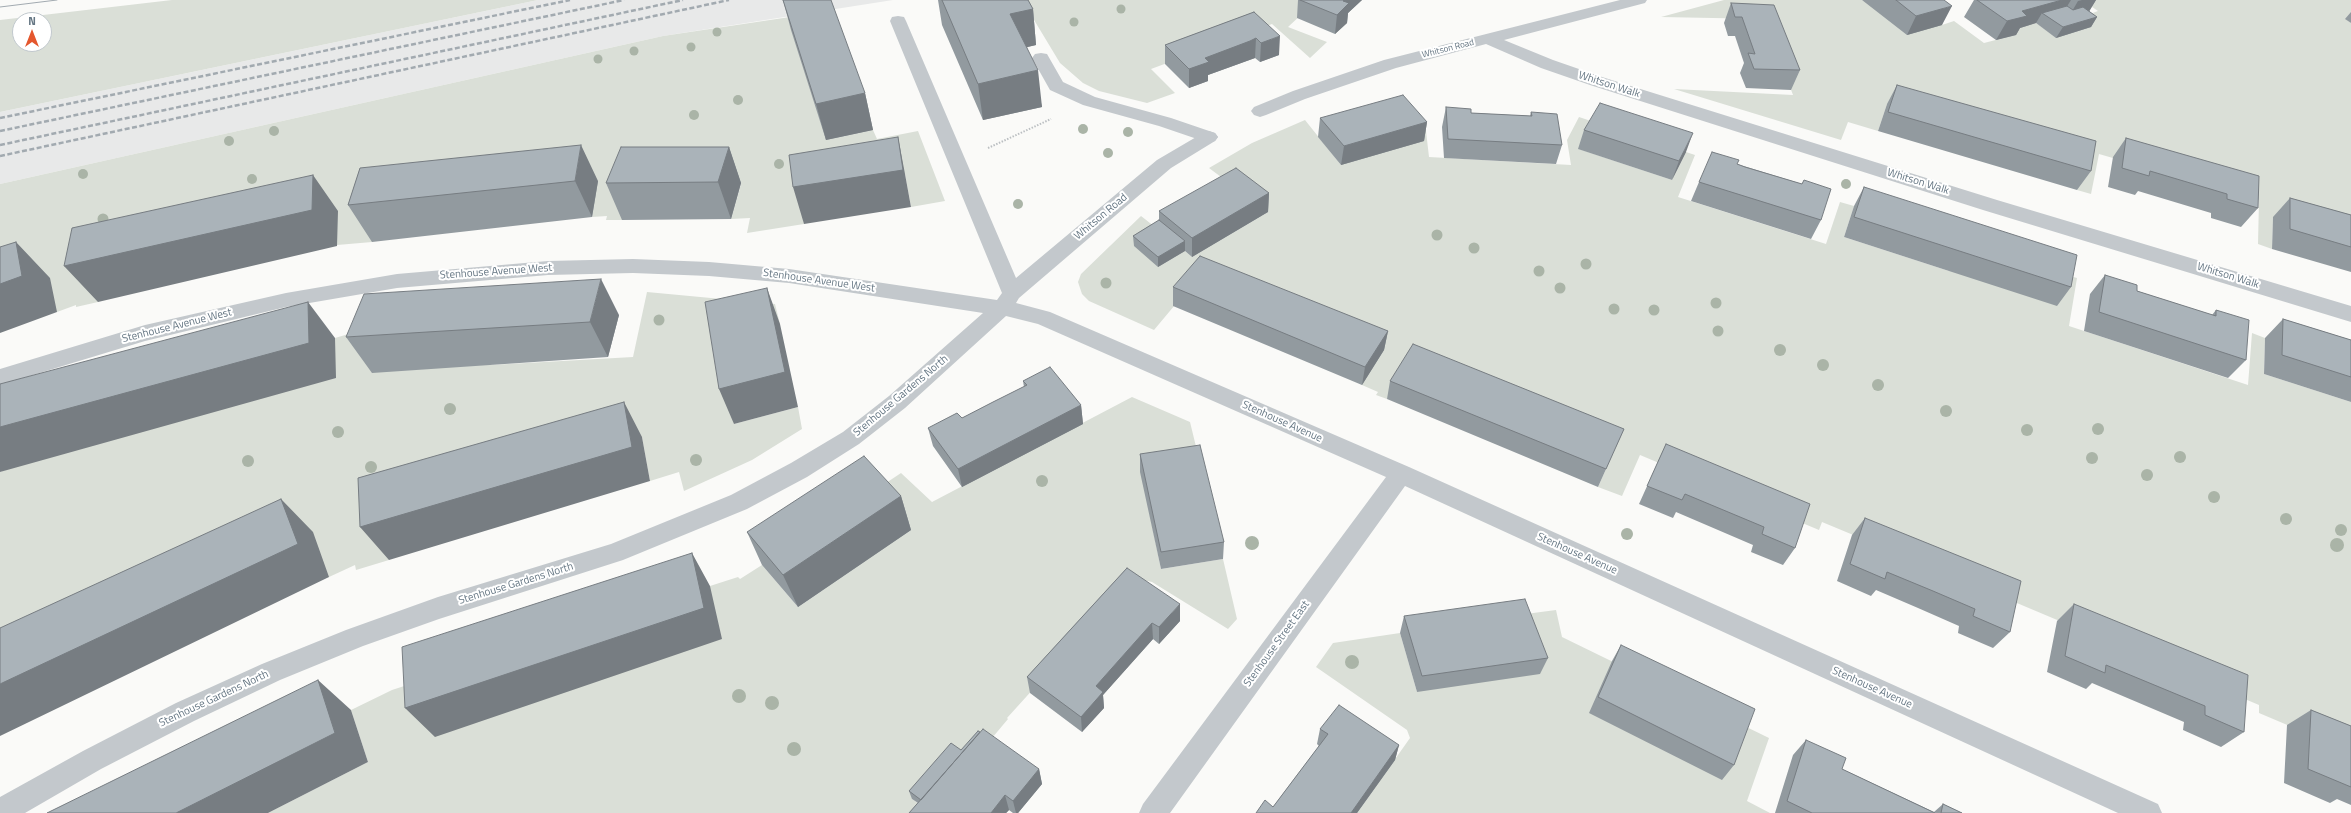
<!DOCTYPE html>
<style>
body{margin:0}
#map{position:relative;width:2351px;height:813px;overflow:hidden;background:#fafaf8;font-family:"Titillium Web",sans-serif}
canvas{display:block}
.north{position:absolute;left:12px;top:12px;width:40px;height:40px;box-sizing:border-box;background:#fff;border:1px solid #c1c8cd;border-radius:50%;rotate:0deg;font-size:11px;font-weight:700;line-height:16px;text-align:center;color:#657683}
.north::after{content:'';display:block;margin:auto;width:14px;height:18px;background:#e4572e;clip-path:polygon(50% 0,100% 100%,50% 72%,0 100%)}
</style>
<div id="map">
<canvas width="2351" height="813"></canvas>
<div class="north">N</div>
</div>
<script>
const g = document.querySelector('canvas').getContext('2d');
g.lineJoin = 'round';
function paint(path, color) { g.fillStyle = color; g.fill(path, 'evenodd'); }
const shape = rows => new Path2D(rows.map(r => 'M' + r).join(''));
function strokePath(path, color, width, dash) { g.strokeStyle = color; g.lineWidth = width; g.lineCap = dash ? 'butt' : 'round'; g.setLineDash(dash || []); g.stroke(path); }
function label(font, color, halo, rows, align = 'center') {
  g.font = font + ' "Titillium Web",sans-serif'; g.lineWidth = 4; g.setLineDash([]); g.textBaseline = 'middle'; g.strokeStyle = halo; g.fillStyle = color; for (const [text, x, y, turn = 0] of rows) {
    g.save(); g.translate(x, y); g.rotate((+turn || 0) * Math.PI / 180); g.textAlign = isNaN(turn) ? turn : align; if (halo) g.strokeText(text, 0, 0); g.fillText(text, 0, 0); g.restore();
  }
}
const built = shape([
 [538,0,893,0,663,36,0,184,0,112]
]);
const green = shape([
 [172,0,538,0,0,112,0,20],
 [20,20,44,20,44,44,20,44],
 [1022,0,1317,0,1288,27,1327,42,1310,58,1272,24,1151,69,1175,93,1147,103,1099,91,1083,83,1060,63],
 [1724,0,1862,0,1942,25,1954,21,1984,43,2015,35,2010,30,2036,23,2056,37,2087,15,2098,11,2082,0,2351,0,2351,18,2346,19,2351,23,2351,240,2273,217,2272,249,2258,244,2259,200,2099,154,2091,194,2077,190,2082,161,1887,104,1878,131,1848,122,1841,140,1674,89,1793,95,1765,19,1661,17],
 [830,11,826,140,873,130,877,139,918,131,945,201,911,207,905,174,800,191,804,224,747,233,750,218,731,219,741,184,622,220,606,220,607,216,592,217,597,181,383,205,372,242,105,265,98,302,76,307,76,305,57,312,0,296,0,184,663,36],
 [1410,111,1426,131,1429,157,1571,165,1567,140,1579,117,1594,122,1579,149,1672,180,1686,152,1695,155,1678,197,1826,244,1840,202,1854,206,1844,237,1949,271,2063,274,2077,278,2069,326,2248,385,2252,333,2265,338,2264,374,2351,402,2351,752,2259,713,2259,705,2005,598,1822,522,1819,530,1640,455,1622,496,1598,487,1616,447,1409,363,1387,399,1376,395,1378,392,1362,385,1200,275,1154,330,1089,301,1082,294,1078,282,1081,274,1141,216,1159,230,1158,267,1185,251,1192,257,1268,212,1209,168,1252,143,1305,120,1341,165],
 [647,292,775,304,780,324,719,338,734,424,798,407,802,429,752,460,684,491,679,472,650,481,642,437,387,512,389,560,356,570,355,565,329,577,0,680,0,472,335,338,362,330,491,365,633,357],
 [1132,397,1190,422,1200,463,1141,472,1161,569,1223,559,1237,619,1228,629,1152,582,1134,578,1007,718,1008,719,987,744,912,799,929,811,927,813,268,813,368,762,351,710,392,690,710,586,738,577,740,579,762,565,798,607,910,530,874,491,901,473,932,502],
 [1556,610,1562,637,1769,738,1747,801,1770,813,1357,813,1410,738,1407,730,1316,667,1333,643,1400,633,1417,692,1518,615]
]);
const path = shape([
 [988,148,1051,119]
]);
const service = shape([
 [1041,53,1047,54,1063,82,1095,97,1171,118,1215,133,1218,137,1215,141,1209,143,1203,141,1159,126,1083,105,1050,90,1032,58,1035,54,1041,53]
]);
const minor = shape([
 [1620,0,1647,0,1645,3,1504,40,1553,60,1602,77,1997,200,2351,306,2351,322,1983,210,1590,85,1541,68,1486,44,1396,68,1305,99,1266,115,1260,117,1254,115,1251,111,1254,107,1293,91,1384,60,1620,0],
 [898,16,904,17,906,21,1016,278,1157,160,1203,133,1209,131,1215,133,1218,137,1215,141,1171,168,1019,298,1016,303,1050,312,1409,467,2158,804,2162,813,2118,813,1405,486,1170,813,1139,813,1143,804,1386,477,1038,324,1006,316,905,408,859,444,807,477,747,509,623,560,439,619,363,646,280,680,194,721,101,769,25,813,0,813,0,797,83,751,176,703,262,664,346,630,438,597,611,544,731,495,791,463,843,432,889,396,983,313,789,283,709,276,633,273,548,275,397,288,286,307,145,341,0,385,0,369,145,325,286,293,397,274,548,261,633,259,709,262,789,269,997,300,1002,293,890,21,892,17,898,16]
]);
const tram = shape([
 [0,7,57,0]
]);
const rail = shape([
 [0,118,570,0],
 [0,131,624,0],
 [0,145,683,0],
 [0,156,729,0]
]);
const trees = [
 [1121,9,4.5],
 [1074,22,4.5],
 [717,32,4.5],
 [691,47,4.5],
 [634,51,4.5],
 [598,59,4.5],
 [738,100,5],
 [694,115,5],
 [1083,129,5],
 [274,131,5],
 [1128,132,5],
 [229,141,5],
 [1108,153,5],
 [779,164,5],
 [83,174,5],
 [252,179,5],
 [1846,184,5],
 [1018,204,5],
 [103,219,5.5],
 [1437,235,5.5],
 [1474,248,5.5],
 [1586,264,5.5],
 [1539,271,5.5],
 [1106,283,5.5],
 [1560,288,5.5],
 [1716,303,5.5],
 [1614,309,5.5],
 [1654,310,5.5],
 [659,320,5.5],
 [1718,331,5.5],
 [1780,350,6],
 [1823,365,6],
 [1878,385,6],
 [450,409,6],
 [1946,411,6],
 [2098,429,6],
 [2027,430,6],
 [338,432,6],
 [2180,457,6],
 [2092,458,6],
 [696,460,6],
 [248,461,6],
 [371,467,6],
 [2147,475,6],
 [1042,481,6],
 [2214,497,6],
 [2286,519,6],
 [2341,530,6],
 [1627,534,6],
 [1252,543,7],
 [2337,545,7],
 [1352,662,7],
 [739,696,7],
 [772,703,7],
 [794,749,7]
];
const wall = shape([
 [783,0,865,93,873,130,826,140,791,30],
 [938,0,1028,0,1033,9,1036,45,1027,47,1042,107,983,120,942,25],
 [1298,0,1362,0,1348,13,1347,23,1335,34,1297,18],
 [1862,0,1944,0,1942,25,1907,35],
 [1974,0,2096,0,2089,11,2097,17,2091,27,2056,38,2036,23,2020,28,2016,35,1996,40,1964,17],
 [1731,3,1800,70,1791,90,1746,88,1740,73,1744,63,1735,36,1728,36,1724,23],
 [1254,12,1279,55,1260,62,1255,58,1208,75,1208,81,1189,88,1165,64,1165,45],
 [2351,12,2351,23,2345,19],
 [1897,85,2091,171,2077,190,1878,131,1887,104],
 [1446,107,1471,113,1530,116,1531,112,1562,145,1556,164,1444,158,1442,127],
 [1320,118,1427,122,1424,141,1341,165,1318,137],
 [1584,130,1686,152,1672,180,1578,149],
 [2126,138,2258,208,2241,227,2211,218,2211,213,2138,191,2135,195,2108,187,2113,157],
 [729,147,741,183,731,219,622,220,606,183],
 [1737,164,1802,184,1804,180,1821,220,1811,239,1691,201,1699,182],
 [360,168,598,181,592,217,372,242,348,205],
 [1864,187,2071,287,2057,306,1844,237,1854,206],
 [1269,193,1268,212,1192,257,1185,251,1158,267,1134,246,1133,236,1159,220,1159,211],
 [2290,198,2351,215,2351,272,2272,249,2273,217],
 [2105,275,2137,291,2212,315,2216,310,2246,360,2228,378,2084,331,2090,294],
 [1173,287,1388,331,1384,350,1362,385,1173,306],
 [619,315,608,357,372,373,346,337],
 [2283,319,2351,340,2351,402,2264,374,2265,338],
 [1023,381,1081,405,1083,424,962,487,933,446,928,428,962,418,1024,387],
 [1390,381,1624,429,1598,487,1387,399],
 [1666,444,1795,548,1783,565,1751,552,1753,545,1676,512,1673,518,1639,504],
 [1140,454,1224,542,1223,559,1161,569,1140,472],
 [901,496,911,530,798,607,762,565,747,532],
 [1865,518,2010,632,1993,648,1958,633,1959,626,1918,608,1876,590,1871,596,1837,581,1852,535],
 [1127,568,1180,621,1159,644,1153,639,1103,695,1104,708,1082,732,1030,693,1027,677],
 [2074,604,2244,732,2221,747,2183,730,2184,722,2092,683,2086,689,2047,672,2057,621],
 [1404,616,1548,658,1540,674,1417,692,1400,633],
 [1621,645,1734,765,1722,780,1589,713,1612,661],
 [2311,710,2351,726,2351,805,2337,799,2330,803,2284,783,2287,725],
 [1320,729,1399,745,1395,760,1357,813,1256,813,1273,807,1319,746,1317,744],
 [1806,740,1842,769,1934,812,1943,804,1962,813,1775,813,1793,755],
 [961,750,1039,769,1042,784,1018,813,1013,813,1009,810,1006,813,909,813,918,803,912,799,909,791]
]);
const shadedWall = shape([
 [1344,0,1362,0,1348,13,1347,23,1335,34,1337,15,1343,1],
 [2062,0,2071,0,2061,16,2042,13,2036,23,2020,28,2016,35,1996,40,2007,21,2022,11],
 [2082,0,2096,0,2087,15,2067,20,2078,1],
 [1952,6,1942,25,1907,35,1916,16],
 [1033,9,1036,45,1015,50,1010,14],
 [2097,17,2091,27,2056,38,2063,27],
 [1280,36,1279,55,1260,62,1261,43],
 [1256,38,1255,58,1208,75,1208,81,1189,88,1189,69,1205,58],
 [1038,70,1042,107,983,120,978,84],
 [865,93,873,130,826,140,816,104],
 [1427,122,1424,141,1341,165,1344,146],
 [1693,133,1686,152,1672,180,1679,161],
 [898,137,905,174,911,207,804,224,793,187],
 [581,145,598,181,592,217,575,181],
 [729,147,741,183,731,219,718,182],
 [313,175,338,211,337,246,98,302,64,266],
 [1269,193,1268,212,1192,257,1192,238],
 [1185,241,1185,251,1158,267,1158,257],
 [16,242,50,278,57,312,0,333,0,284],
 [601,279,619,315,608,357,590,322],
 [767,288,780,324,798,407,734,424,719,389],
 [308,302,335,338,336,378,0,472,0,427],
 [1388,331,1384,350,1362,385,1365,367],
 [624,402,642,437,650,481,389,560,360,527],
 [1081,405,1083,424,962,487,958,469],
 [901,496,911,530,798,607,783,575],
 [281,499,313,532,329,577,0,736,0,684],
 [692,553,710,586,722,639,435,737,405,708],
 [1180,604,1180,621,1159,644,1159,627],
 [1152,623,1153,639,1103,695,1104,708,1082,732,1081,717,1096,686],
 [318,680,351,710,368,762,268,813,176,813],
 [1399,745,1395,760,1357,813,1351,813],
 [1039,769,1042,784,1018,813,1016,813,1013,801],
 [1005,795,1009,810,1006,813,991,813]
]);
const building = shape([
 [783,0,831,0,865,93,816,104,783,0],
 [942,0,1028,0,1033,9,1010,14,1038,70,978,84,942,0],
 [1300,0,1344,0,1343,1,1349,3,1337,15,1300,0],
 [1896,0,1944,0,1952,6,1916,16,1896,0],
 [1977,0,2062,0,2022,11,2027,16,2007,21,1977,0],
 [1731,3,1774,5,1800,70,1754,69,1748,53,1755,54,1742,17,1735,17,1731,3],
 [2067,6,2073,10,2083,7,2097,17,2063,27,2042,13,2067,6],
 [1254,12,1280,36,1261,43,1256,38,1250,41,1205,58,1209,62,1189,69,1165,45,1254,12],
 [1897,85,2096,141,2091,171,1888,112,1897,85],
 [1403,95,1427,122,1344,146,1320,118,1403,95],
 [1600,103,1693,133,1679,161,1584,130,1600,103],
 [1446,107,1471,109,1471,113,1532,116,1531,112,1557,114,1562,145,1448,139,1446,107],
 [898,137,903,170,793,187,789,155,898,137],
 [2126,138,2259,176,2258,208,2227,199,2227,194,2150,171,2149,176,2122,168,2126,138],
 [581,145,575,181,348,205,360,168,581,145],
 [621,147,729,147,718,182,606,183,621,147],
 [1712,152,1739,160,1737,164,1745,167,1802,184,1804,180,1831,189,1821,220,1699,182,1712,152],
 [1236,168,1269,193,1192,238,1159,211,1236,168],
 [313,175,312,210,64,266,72,228,313,175],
 [1864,187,2077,255,2071,287,1854,217,1864,187],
 [2290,198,2351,215,2351,247,2290,229,2290,198],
 [1159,220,1185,241,1158,257,1133,236,1159,220],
 [16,242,22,276,0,284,0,247,16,242],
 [1200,256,1388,331,1365,367,1173,287,1200,256],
 [2105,275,2137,285,2137,291,2216,316,2216,310,2249,320,2246,360,2099,312,2105,275],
 [601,279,590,322,346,337,364,294,601,279],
 [767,288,785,372,719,389,705,302,767,288],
 [308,302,309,343,0,427,0,384,308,302],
 [2283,319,2351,340,2351,377,2282,355,2283,319],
 [1413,344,1624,429,1606,469,1390,381,1413,344],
 [1050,367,1081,405,958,469,928,428,957,413,962,418,993,402,1027,385,1023,381,1050,367],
 [624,402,632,447,360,527,358,478,624,402],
 [1666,444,1810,504,1795,548,1762,534,1764,527,1685,494,1682,500,1647,486,1666,444],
 [1200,445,1224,542,1161,552,1140,454,1200,445],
 [864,456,901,496,783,575,747,532,864,456],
 [281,499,298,544,0,684,0,628,281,499],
 [1865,518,2021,581,2010,632,1973,616,1975,609,1933,591,1887,572,1885,579,1850,564,1865,518],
 [692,553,704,608,405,708,402,647,692,553],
 [1127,568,1180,604,1159,627,1152,623,1096,686,1103,692,1081,717,1027,677,1127,568],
 [1525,599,1548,658,1422,676,1404,616,1525,599],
 [2074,604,2248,675,2244,732,2205,715,2205,706,2106,665,2105,673,2065,656,2074,604],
 [1621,645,1755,709,1734,765,1598,697,1621,645],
 [318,680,335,733,176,813,47,813,318,680],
 [1339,705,1399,745,1351,813,1256,813,1265,800,1273,807,1328,734,1320,729,1339,705],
 [2311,710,2351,726,2351,787,2308,769,2311,710],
 [983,729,1039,769,1013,801,1005,795,991,813,909,813,983,729],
 [978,731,980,732,921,800,909,791,951,743,961,750,978,731],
 [1806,740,1846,758,1842,769,1935,813,1812,813,1787,801,1806,740],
 [1943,804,1962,813,1941,813,1943,804]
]);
const farStreetnames = [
 ["Whitson Road",1448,49,-14]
];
const streetNames = [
 ["Whitson Walk",1609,85,18],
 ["Whitson Walk",1918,182,17],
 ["Whitson Road",1101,217,-40],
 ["Stenhouse Avenue West",496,272,-4],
 ["Whitson Walk",2228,276,17],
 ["Stenhouse Avenue West",819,281,8],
 ["Stenhouse Avenue West",177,326,-14],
 ["Stenhouse Gardens North",901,396,-40],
 ["Stenhouse Avenue",1282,422,24],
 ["Stenhouse Avenue",1577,554,24],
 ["Stenhouse Gardens North",516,584,-17],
 ["Stenhouse Street East",1277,644,-54],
 ["Stenhouse Avenue",1872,688,24],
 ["Stenhouse Gardens North",214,699,-25]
];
paint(built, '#e8e9e9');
paint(green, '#dadfd7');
strokePath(path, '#bbbfc2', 2, [1.5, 1.5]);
paint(service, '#c3c8cc');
paint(minor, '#c3c8cc');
strokePath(tram, '#a2aab0', 1);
strokePath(rail, '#a2aab0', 2.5, [5, 2.5]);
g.fillStyle = '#aab4a7';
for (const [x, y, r] of trees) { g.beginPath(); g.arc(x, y, r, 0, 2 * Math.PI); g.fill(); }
paint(wall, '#929a9f');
paint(shadedWall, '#777d82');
paint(building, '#aab3b9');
strokePath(building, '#777d82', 1);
label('9px', '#657683', '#fff', farStreetnames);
label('11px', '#657683', '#fff', streetNames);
</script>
